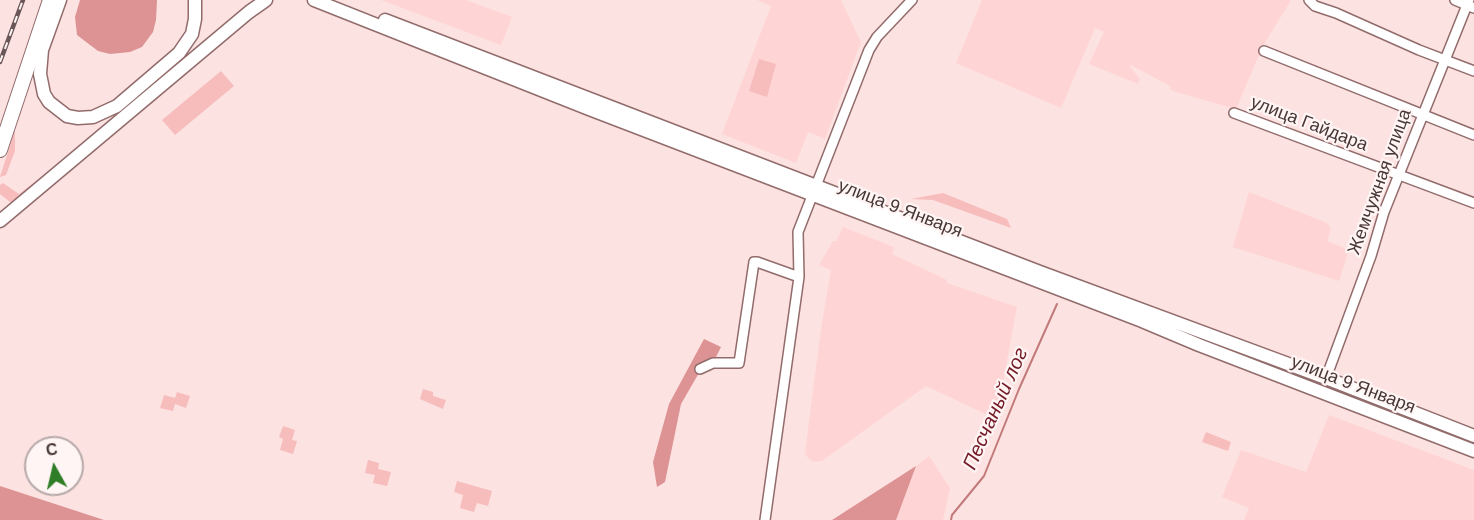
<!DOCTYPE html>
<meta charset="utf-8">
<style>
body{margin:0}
#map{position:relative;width:1474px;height:520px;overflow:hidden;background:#fde2e2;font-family:Helvetica,sans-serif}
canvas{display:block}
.north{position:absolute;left:24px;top:436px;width:60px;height:60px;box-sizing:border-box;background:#fef5f4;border:2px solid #b6a9a8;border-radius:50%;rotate:352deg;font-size:16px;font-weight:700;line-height:24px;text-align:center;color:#493737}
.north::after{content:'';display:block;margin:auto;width:21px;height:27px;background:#2f7d26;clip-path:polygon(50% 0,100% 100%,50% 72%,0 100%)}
</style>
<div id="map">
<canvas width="1474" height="520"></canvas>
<div class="north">С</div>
</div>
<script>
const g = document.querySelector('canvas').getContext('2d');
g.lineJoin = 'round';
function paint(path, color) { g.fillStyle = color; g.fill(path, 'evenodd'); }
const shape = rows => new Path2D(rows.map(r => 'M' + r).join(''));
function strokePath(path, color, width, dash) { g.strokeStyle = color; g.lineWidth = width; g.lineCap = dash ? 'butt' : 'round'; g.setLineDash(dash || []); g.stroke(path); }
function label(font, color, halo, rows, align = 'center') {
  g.font = font + ' Helvetica,sans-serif'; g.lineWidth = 4.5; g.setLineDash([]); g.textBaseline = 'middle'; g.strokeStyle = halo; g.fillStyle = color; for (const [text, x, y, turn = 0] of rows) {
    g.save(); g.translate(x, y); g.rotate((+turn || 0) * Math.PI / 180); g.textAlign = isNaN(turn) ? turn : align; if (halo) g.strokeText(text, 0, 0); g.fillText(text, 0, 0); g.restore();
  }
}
const built = shape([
 [381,0,466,0,512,17,501,45],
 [757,0,841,0,861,42,825,139,808,132,796,163,722,134,771,6],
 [982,0,1291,0,1263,46,1236,109,1176,92,1170,89,1170,86,1131,65,1130,67,1140,79,1138,84,1089,64,1104,32,1095,28,1061,108,956,63],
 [1249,192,1327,223,1331,228,1327,241,1349,250,1339,281,1233,247],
 [843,227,894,247,892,254,947,280,947,283,1017,307,996,419,926,386,822,461,814,462,808,458,805,453,821,329,831,270,819,265,833,241,836,241],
 [1329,415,1474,470,1474,520,1244,520,1249,508,1222,497,1241,450,1306,472],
 [929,456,950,488,943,520,896,520,916,466]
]);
const green = shape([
 [759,59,776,64,767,97,749,91],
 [221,71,234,86,175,135,162,120],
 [15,130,15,151,6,175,0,177],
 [40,178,41,179,13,202,10,202,0,194,0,185,3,183,19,194],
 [943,193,1007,219,1011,228,933,200,911,199],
 [1209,340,1474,442,1474,445,1208,343],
 [423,389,433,392,433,396,446,400,443,409,420,399],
 [177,392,190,396,186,408,175,404,173,411,160,408,164,395,175,398],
 [283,426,295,430,292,440,297,441,293,454,280,450,283,439,279,437],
 [1206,432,1231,442,1228,451,1202,442],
 [368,460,379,463,378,469,391,472,387,486,373,483,375,475,365,473],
 [457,481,492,491,488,506,477,503,474,512,460,508,463,495,454,492]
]);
const forest = shape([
 [80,0,157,0,156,20,153,32,142,47,130,52,110,54,98,51,77,35,75,17],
 [704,339,721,347,713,363,703,366,681,404,665,482,657,487,653,462,669,404],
 [916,466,896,520,832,520],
 [0,486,104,520,0,520]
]);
const stream = shape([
 [951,520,952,515,984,476,1019,389,1057,304]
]);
const minor = shape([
 [1309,0,1315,6,1336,13,1419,50,1474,71],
 [1455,0,1474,8],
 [1264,51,1474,135],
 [1234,113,1474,203],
 [700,369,713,363,739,363,754,262,757,262,799,277],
 [1326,378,1371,256,1384,212,1469,0],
 [765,520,799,277,798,232,869,50,877,37,912,0]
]);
const major = shape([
 [60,0,42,50,40,74,44,94,49,102,67,116,78,118,93,117,117,106,179,53,192,34,195,19,195,0],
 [314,0,589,109,1142,321,1199,345,1474,451],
 [385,20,1040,272,1326,378,1474,436],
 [0,221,249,12,266,0]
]);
const highway = shape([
 [0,150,50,0]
]);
const rail = shape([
 [0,62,23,0]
]);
const streetNames = [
 ["улица Гайдара",1309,124,21],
 ["Жемчужная улица",1380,182,-70],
 ["улица 9 Января",900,209,21],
 ["улица 9 Января",1353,385,21]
];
const waterNames = [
 ["Песчаный лог",996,409,-66]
];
paint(built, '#ffd4d4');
paint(green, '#f7bdbd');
paint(forest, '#dd9293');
strokePath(stream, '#c1797a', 2);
strokePath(minor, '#926b6b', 12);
strokePath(major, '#926b6b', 15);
strokePath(highway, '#926b6b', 16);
strokePath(minor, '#fff', 9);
strokePath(major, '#fff', 12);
strokePath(highway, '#fff', 14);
strokePath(rail, '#6a5656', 4.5);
strokePath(rail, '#fef5f4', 2, [7]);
label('18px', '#493737', '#fef5f4', streetNames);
label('italic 20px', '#731b26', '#fef5f4', waterNames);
</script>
